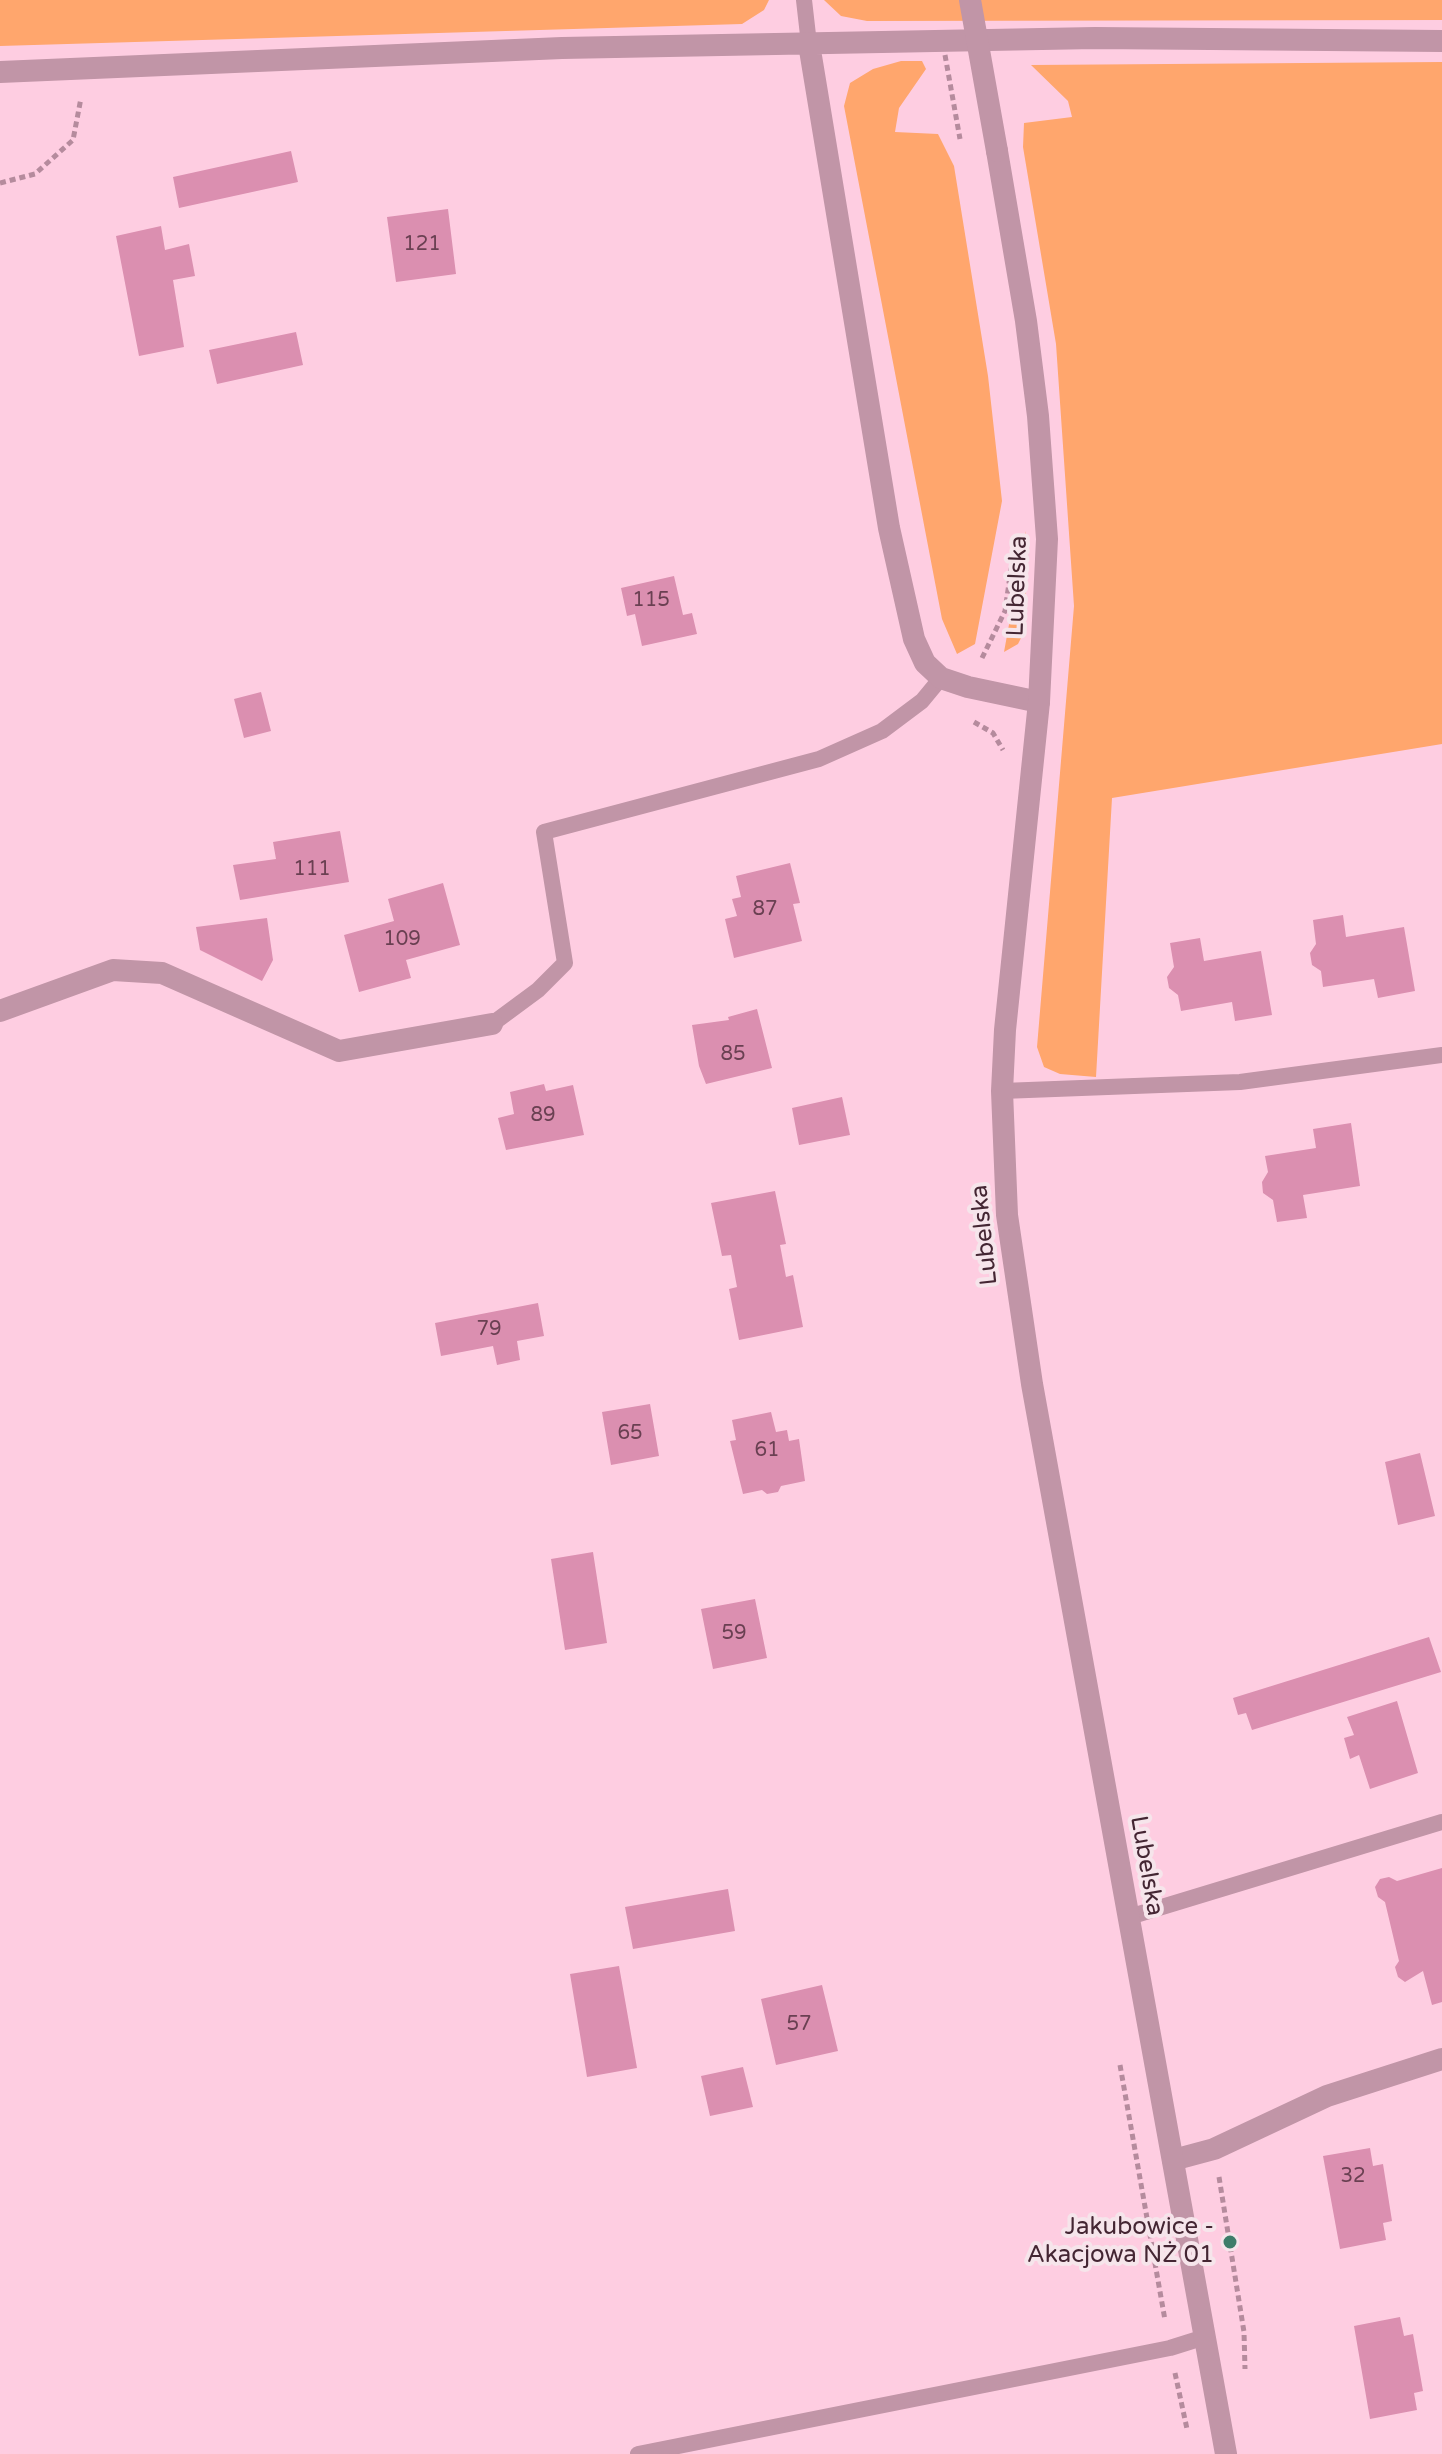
<!DOCTYPE html>
<meta charset="utf-8">
<style>
body{margin:0}
canvas{display:block;background:#fecde1}
</style>
<canvas width="1442" height="2454"></canvas>
<script>
const g = document.querySelector('canvas').getContext('2d');
g.lineJoin = 'round';
function paint(path, color) { g.fillStyle = color; g.fill(path, 'evenodd'); }
const shape = rows => new Path2D(rows.map(r => 'M' + r).join(''));
function strokePath(path, color, width, dash) { g.strokeStyle = color; g.lineWidth = width; g.lineCap = dash ? 'butt' : 'round'; g.setLineDash(dash || []); g.stroke(path); }
function label(font, color, halo, rows, align = 'center') {
  g.font = font + ' "Varela Round",sans-serif'; g.lineWidth = 8; g.setLineDash([]); g.textBaseline = 'middle'; g.strokeStyle = halo; g.fillStyle = color; for (const [text, x, y, turn = 0] of rows) {
    g.save(); g.translate(x, y); g.rotate((+turn || 0) * Math.PI / 180); g.textAlign = isNaN(turn) ? turn : align; if (halo) g.strokeText(text, 0, 0); g.fillText(text, 0, 0); g.restore();
  }
}
const green = shape([
 [0,0,769,0,764,10,742,24,0,46],
 [824,0,1442,0,1442,20,867,21,841,16],
 [901,61,922,61,926,69,899,108,895,132,938,134,954,166,988,376,1002,501,975,644,957,654,942,619,844,106,850,83,873,69],
 [1442,62,1442,744,1112,798,1096,1077,1060,1074,1044,1067,1037,1047,1074,606,1056,344,1023,147,1024,123,1072,117,1068,101,1031,65],
 [1026,531,1026,628,1018,644,1004,652]
]);
const building = shape([
 [291,151,298,182,179,208,173,177],
 [448,209,456,274,396,282,387,217],
 [161,226,165,250,189,244,195,276,173,280,184,347,139,356,116,236],
 [296,332,303,365,217,384,209,350],
 [674,576,683,615,692,613,697,634,642,646,635,614,627,616,621,588],
 [261,692,271,731,244,738,234,699],
 [340,831,349,882,240,900,233,865,276,859,273,842],
 [790,863,800,903,793,904,802,941,734,958,725,919,737,916,732,899,741,897,736,876],
 [443,883,460,945,406,960,411,978,359,992,344,935,394,921,388,899],
 [1343,915,1346,937,1404,927,1415,991,1378,998,1374,979,1323,987,1321,971,1312,965,1310,953,1316,944,1313,920],
 [267,918,273,960,262,981,200,950,196,927],
 [1200,938,1204,961,1261,951,1272,1015,1235,1021,1232,1002,1181,1011,1178,995,1169,988,1167,977,1174,967,1170,943],
 [757,1009,772,1068,706,1084,699,1066,692,1025,729,1020,728,1017],
 [544,1084,546,1091,573,1085,584,1135,506,1150,498,1118,514,1114,510,1092],
 [842,1097,850,1135,799,1145,792,1108],
 [1351,1123,1360,1186,1303,1195,1307,1218,1277,1222,1273,1200,1263,1193,1262,1182,1268,1172,1265,1156,1316,1148,1313,1129],
 [775,1191,786,1244,780,1245,786,1277,793,1275,803,1327,739,1340,729,1289,737,1287,731,1255,722,1256,711,1203],
 [538,1303,544,1336,517,1341,520,1360,497,1365,493,1346,441,1356,435,1323],
 [650,1404,659,1456,611,1465,602,1412],
 [771,1412,776,1432,787,1430,789,1441,799,1439,805,1481,781,1486,778,1492,767,1494,762,1490,743,1494,730,1441,736,1440,732,1420],
 [1420,1453,1435,1516,1398,1525,1385,1462],
 [593,1552,607,1643,565,1650,551,1559],
 [755,1599,767,1658,713,1669,701,1609],
 [1429,1637,1441,1672,1252,1730,1246,1713,1238,1715,1233,1698],
 [1397,1701,1418,1773,1370,1789,1359,1755,1350,1759,1344,1738,1354,1735,1347,1717],
 [1442,1868,1442,2002,1432,2005,1423,1971,1405,1982,1398,1977,1395,1967,1399,1961,1385,1902,1378,1897,1375,1887,1380,1879,1389,1877,1397,1881],
 [728,1889,735,1931,633,1949,625,1907],
 [619,1966,637,2068,587,2077,570,1974],
 [822,1985,838,2051,776,2065,761,1999],
 [743,2067,753,2107,710,2116,701,2076],
 [1370,2148,1373,2166,1383,2164,1392,2221,1383,2223,1386,2240,1340,2249,1323,2156],
 [1400,2317,1404,2336,1413,2334,1423,2391,1414,2393,1417,2410,1370,2419,1354,2326]
]);
const path = shape([
 [0,183,35,174,73,140,81,98],
 [982,658,1005,611,1012,562],
 [974,722,993,733,1003,750],
 [1120,2065,1165,2320],
 [1219,2177,1244,2332,1245,2369],
 [1175,2373,1187,2429]
]);
const service = shape([
 [804,0,809,44],
 [492,1024,538,990,565,963,544,832,819,759,882,731,922,701,941,678],
 [1002,1091,1240,1082,1442,1055],
 [1129,1917,1442,1822],
 [638,2454,1170,2348,1205,2337]
]);
const minor = shape([
 [809,44,889,528,914,639,925,663,941,678,968,687,1039,702],
 [0,72,562,48,1095,38,1442,41],
 [0,1011,113,970,162,973,339,1051,492,1024],
 [1173,2160,1214,2149,1327,2096,1442,2059]
]);
const tertiary = shape([
 [997,151,1026,321,1038,416,1047,539,1039,702,1005,1030,1002,1091,1007,1215,1032,1384,1226,2454]
]);
const pathBridge = shape([
 [945,55,960,139]
]);
const tertiaryBridge = shape([
 [970,0,997,151]
]);
const markers = [
 [1230,2242,8,"#3e7d6a"]
];
const numberNames = [
 ["121",422,245],
 ["115",651,601],
 ["111",312,870],
 ["87",765,910],
 ["109",402,940],
 ["85",733,1055],
 ["89",543,1116],
 ["79",489,1330],
 ["65",630,1434],
 ["61",767,1451],
 ["59",734,1634],
 ["57",799,2025],
 ["32",1353,2177]
];
const streetNames = [
 ["Lubelska",1018,586,-88],
 ["Lubelska",985,1235,-96],
 ["Lubelska",1146,1866,80]
];
const poiNames = [
 ["Jakubowice -",1214,2228],
 ["Akacjowa NŻ 01",1214,2256]
];
paint(green, '#ffa66d');
paint(building, '#db8fb0');
strokePath(path, '#b58b9d', 5, [6, 4]);
strokePath(service, '#c195a7', 16);
strokePath(minor, '#c195a7', 22);
strokePath(tertiary, '#c195a7', 22);
strokePath(pathBridge, '#b58b9d', 5, [6, 4]);
strokePath(tertiaryBridge, '#c195a7', 22);
for (const [x, y, r, color] of markers) { const dot = new Path2D(); dot.arc(x, y, r, 0, 2 * Math.PI); g.fillStyle = color; g.fill(dot); strokePath(dot, '#f6e5eb', 3); }
label('20px', '#6a4052', null, numberNames);
label('24px', '#442633', '#f6e5eb', streetNames);
label('24px', '#442633', '#f6e5eb', poiNames, 'right');
</script>
